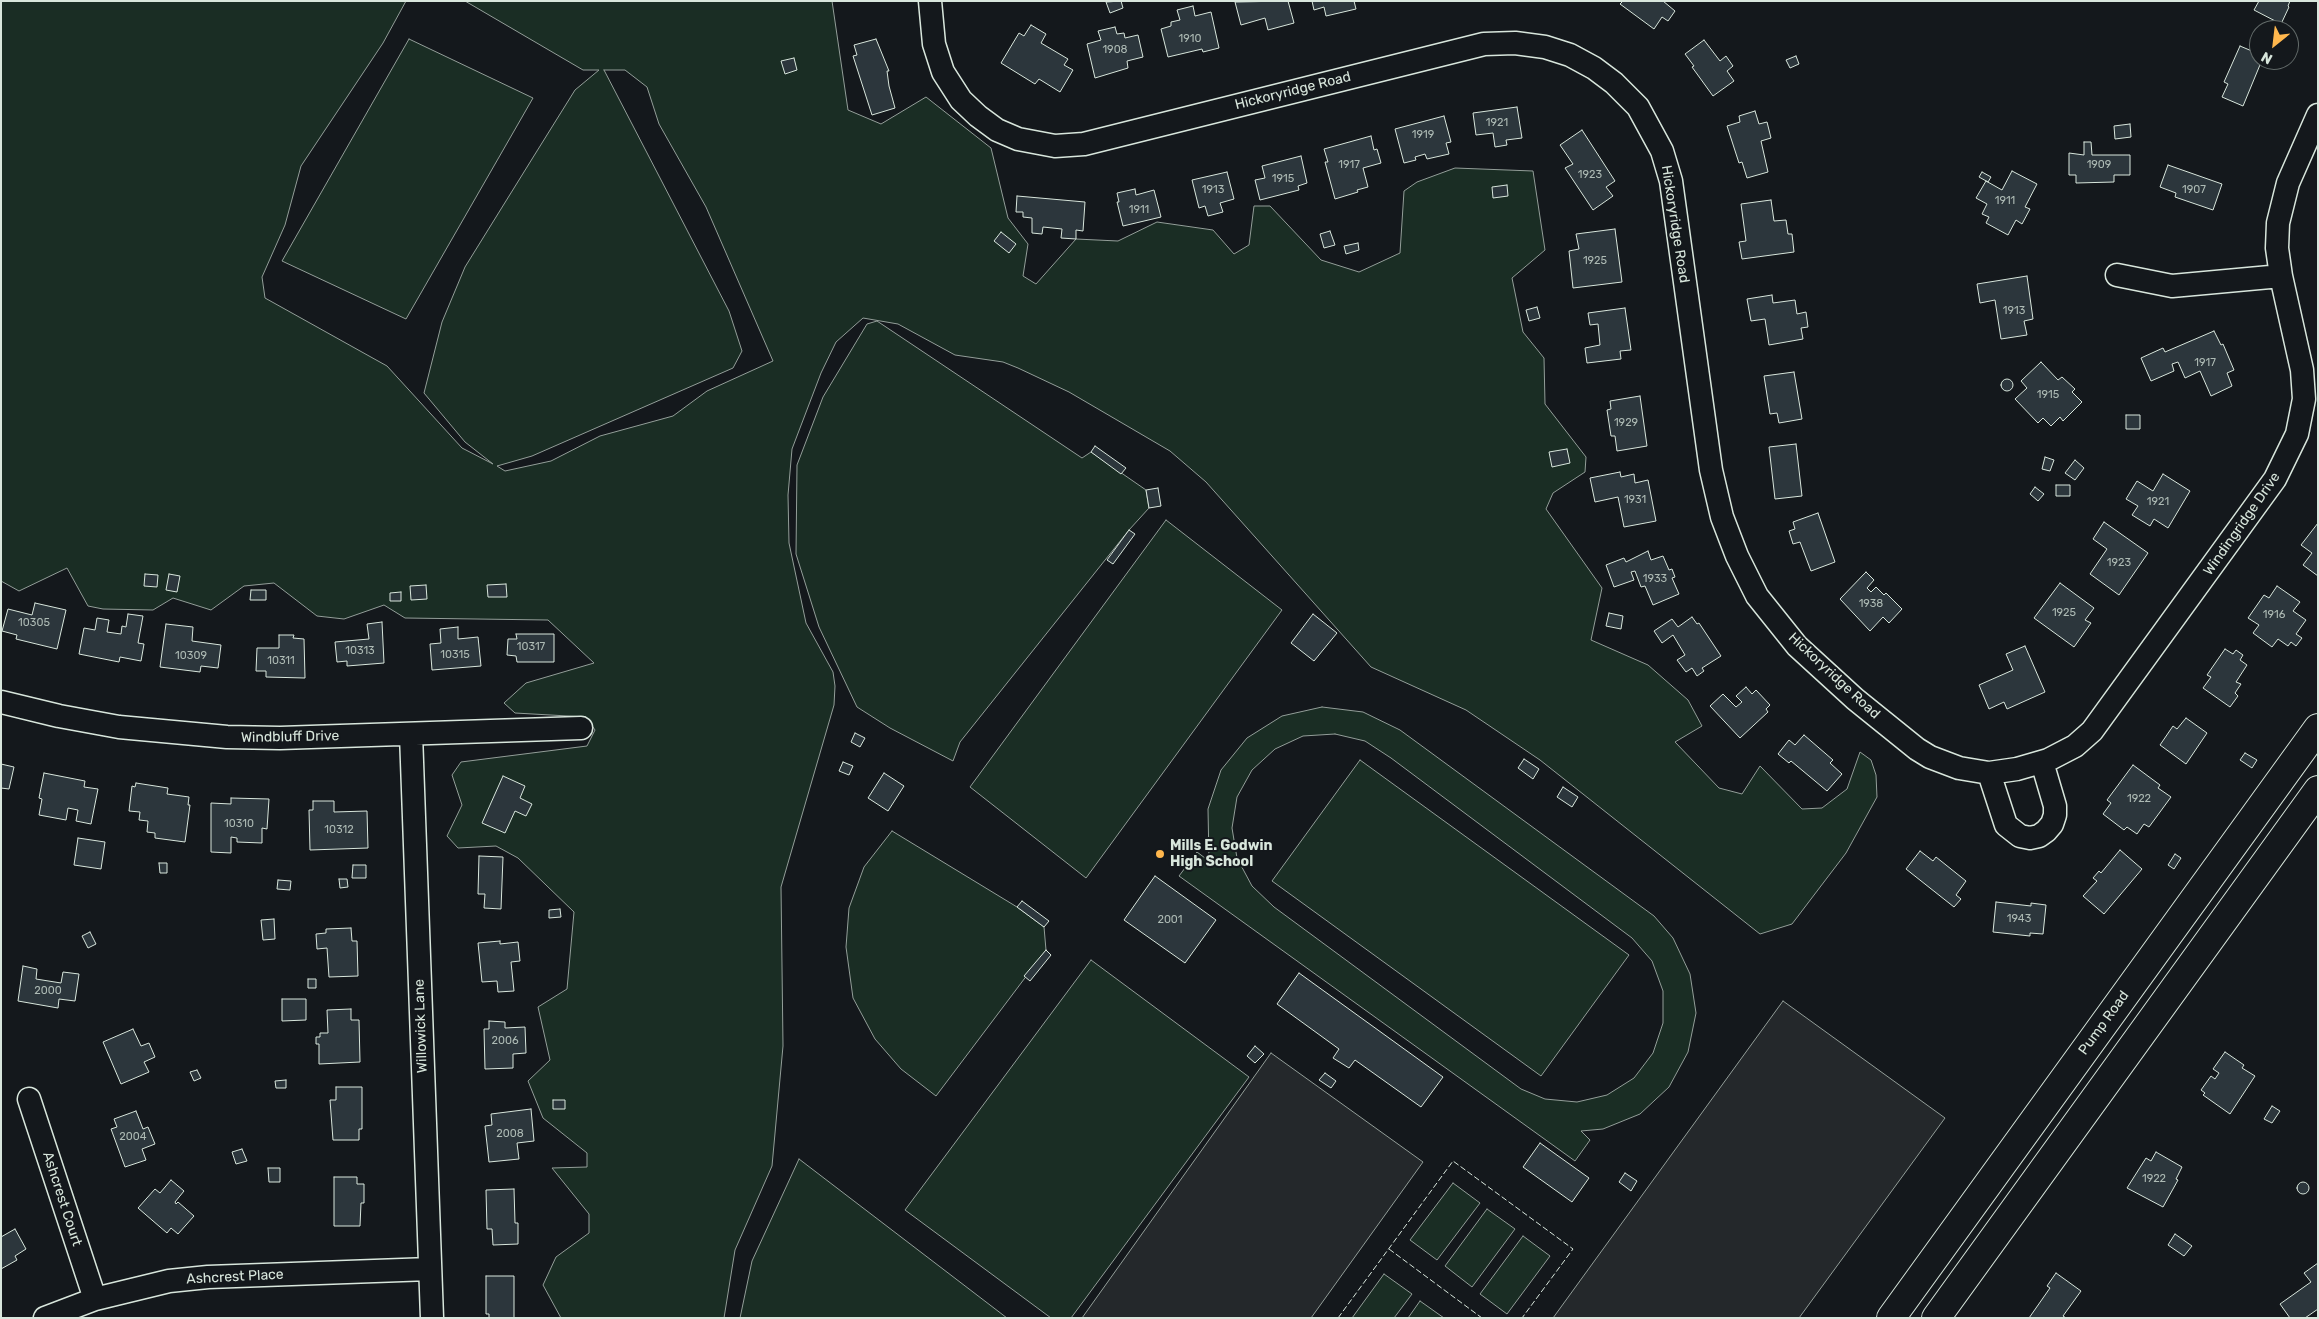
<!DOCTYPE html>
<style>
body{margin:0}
#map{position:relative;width:2319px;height:1319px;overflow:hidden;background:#14181c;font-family:Rubik,sans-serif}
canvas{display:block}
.frame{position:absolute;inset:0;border:2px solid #d8e6dc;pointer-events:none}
.north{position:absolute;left:2249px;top:20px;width:50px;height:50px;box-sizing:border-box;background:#14181c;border:1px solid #626a69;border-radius:50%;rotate:209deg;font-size:14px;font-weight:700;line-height:20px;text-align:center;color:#d8e6dc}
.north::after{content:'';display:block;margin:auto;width:18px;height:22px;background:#ffb74d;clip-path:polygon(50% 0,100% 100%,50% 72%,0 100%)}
</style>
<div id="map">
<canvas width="2319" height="1319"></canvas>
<div class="frame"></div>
<div class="north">N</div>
</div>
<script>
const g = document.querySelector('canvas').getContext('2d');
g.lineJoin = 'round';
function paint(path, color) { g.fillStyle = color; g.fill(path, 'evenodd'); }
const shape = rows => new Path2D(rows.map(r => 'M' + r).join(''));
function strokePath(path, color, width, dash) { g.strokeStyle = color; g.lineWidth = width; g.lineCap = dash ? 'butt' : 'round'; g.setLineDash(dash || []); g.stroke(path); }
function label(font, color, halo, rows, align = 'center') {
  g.font = font + ' Rubik,sans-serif'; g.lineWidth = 4; g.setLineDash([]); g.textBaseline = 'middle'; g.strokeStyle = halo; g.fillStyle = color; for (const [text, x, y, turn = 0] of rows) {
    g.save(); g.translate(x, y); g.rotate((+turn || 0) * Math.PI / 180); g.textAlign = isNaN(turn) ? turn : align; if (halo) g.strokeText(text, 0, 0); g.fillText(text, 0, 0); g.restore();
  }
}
const green = shape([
 [1,1,406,1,383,43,301,166,285,225,262,277,265,298,387,366,462,448,493,464,465,442,424,393,442,322,465,267,532,159,575,90,599,70,583,70,465,1,832,1,848,110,881,124,926,97,991,148,1008,218,1028,244,1023,276,1036,284,1076,239,1118,241,1157,222,1213,230,1234,254,1249,245,1254,206,1270,206,1321,260,1359,272,1400,253,1404,191,1417,182,1455,168,1533,171,1545,250,1512,278,1523,332,1544,358,1545,404,1586,457,1585,472,1553,493,1546,509,1602,588,1591,640,1648,665,1688,700,1702,726,1675,742,1719,788,1742,794,1760,766,1802,809,1822,808,1847,789,1860,752,1871,760,1876,775,1877,797,1846,853,1792,924,1760,934,1540,760,1466,710,1371,667,1206,482,1170,451,1069,392,1018,368,1003,362,955,355,898,324,863,318,836,342,821,373,792,449,788,495,789,543,806,623,833,672,835,686,834,705,781,887,783,1046,772,1166,735,1250,724,1318,561,1318,543,1285,556,1257,589,1233,589,1214,552,1168,587,1167,587,1153,543,1118,528,1081,550,1060,538,1007,567,989,574,912,518,858,496,846,458,848,447,836,462,805,452,775,461,762,587,746,595,730,586,717,515,713,504,703,526,683,594,663,548,620,405,618,384,605,344,619,317,616,274,583,244,586,211,610,173,598,153,610,103,609,88,606,67,568,19,591,1,581,1,1],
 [604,70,625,70,647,87,659,124,706,207,773,361,707,391,673,416,600,436,551,461,505,471,497,466,532,456,733,368,742,351,729,311,604,70],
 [409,39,533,98,406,319,282,261,409,39],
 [877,321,1082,458,1091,452,1146,490,1149,508,1129,530,960,742,953,761,890,728,857,707,819,627,796,554,797,465,823,397,867,324,877,321],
 [1166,520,1282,610,1086,878,970,787,1166,520],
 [1322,707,1363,712,1400,730,1654,916,1673,938,1690,974,1696,1013,1688,1052,1669,1087,1640,1114,1603,1129,1581,1131,1590,1140,1575,1161,1179,876,1197,852,1209,861,1208,809,1221,770,1247,738,1282,716,1322,707],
 [1335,734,1365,741,1391,758,1632,938,1652,961,1663,991,1663,1023,1653,1053,1634,1078,1607,1095,1577,1102,1545,1099,1521,1089,1274,907,1252,886,1237,858,1232,828,1237,797,1252,770,1275,749,1303,736,1335,734],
 [1360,760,1629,955,1541,1076,1272,881,1360,760],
 [892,831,1017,907,1044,927,1046,950,936,1096,901,1069,875,1039,853,998,846,947,849,908,864,867,892,831],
 [1091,960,1249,1077,1071,1318,1051,1318,905,1210,1091,960],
 [799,1159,1007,1318,740,1318,752,1261,799,1159],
 [1453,1183,1480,1203,1437,1260,1410,1240,1453,1183],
 [1487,1209,1515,1229,1472,1287,1445,1266,1487,1209],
 [1523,1236,1550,1256,1507,1314,1480,1294,1523,1236],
 [1384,1274,1412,1294,1394,1318,1352,1318,1384,1274],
 [1420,1301,1444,1318,1408,1318,1420,1301]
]);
const parking = shape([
 [1783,1001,1945,1118,1799,1318,1553,1318,1783,1001],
 [1271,1053,1423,1162,1311,1318,1082,1318,1271,1053]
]);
const building = shape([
 [1121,1,1123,8,1110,13,1106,2,1121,1],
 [1288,1,1294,23,1268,30,1265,18,1241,25,1235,2,1288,1],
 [1312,1,1354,1,1356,9,1326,16,1324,7,1314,10,1312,1],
 [1623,1,1663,1,1675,11,1668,21,1662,17,1654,29,1620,4,1623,1],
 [2259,1,2290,1,2288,6,2289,7,2281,24,2254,10,2259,1],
 [1193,6,1195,16,1211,12,1219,48,1203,52,1202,49,1168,57,1161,29,1171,26,1171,22,1180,20,1177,10,1193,6],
 [1031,25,1046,34,1041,43,1068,59,1064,65,1073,70,1060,92,1039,79,1035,84,1001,63,1019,33,1024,36,1031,25],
 [1115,27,1117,34,1124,33,1125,38,1138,35,1143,57,1127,61,1128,68,1095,78,1087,44,1101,40,1098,31,1115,27],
 [876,39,889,71,887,71,889,86,895,108,872,115,853,56,857,55,854,45,876,39],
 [1704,40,1720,61,1726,56,1733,66,1727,71,1734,81,1713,96,1692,67,1694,66,1685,54,1704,40],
 [2240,46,2259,54,2259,60,2262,60,2243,106,2222,97,2228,84,2224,82,2240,46],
 [1796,56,1799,64,1790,68,1786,60,1796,56],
 [794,58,797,70,785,74,781,61,794,58],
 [1517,107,1522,138,1506,140,1507,145,1495,147,1493,133,1476,135,1473,113,1517,107],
 [1755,111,1759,124,1767,122,1771,138,1761,141,1768,172,1747,178,1742,162,1739,163,1727,126,1740,122,1739,116,1755,111],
 [1444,116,1451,142,1446,143,1449,154,1427,159,1425,154,1415,157,1416,160,1404,163,1395,129,1444,116],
 [2130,124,2131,137,2115,139,2114,126,2130,124],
 [1582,130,1615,181,1606,187,1613,196,1593,210,1565,168,1573,164,1560,145,1582,130],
 [1371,136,1374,150,1377,149,1381,163,1363,168,1368,187,1357,190,1358,192,1335,199,1325,162,1328,162,1324,149,1371,136],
 [2084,142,2091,142,2092,155,2130,155,2130,175,2114,175,2114,182,2076,183,2076,175,2069,175,2069,153,2084,155,2084,142],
 [1301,156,1307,183,1298,186,1299,190,1260,200,1255,180,1265,178,1262,166,1301,156],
 [2168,165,2222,184,2213,210,2175,197,2176,193,2160,187,2168,165],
 [2012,171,2037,184,2025,207,2030,209,2022,224,2016,220,2008,235,1986,223,1989,217,1982,214,1987,204,1976,198,1986,181,2002,190,2012,171],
 [1227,172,1234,199,1220,203,1223,212,1208,216,1205,206,1199,208,1192,180,1227,172],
 [1982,172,1991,177,1988,182,1979,177,1982,172],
 [1507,185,1508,196,1493,198,1492,187,1507,185],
 [1135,189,1136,195,1154,190,1161,217,1123,226,1117,202,1119,202,1117,193,1135,189],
 [1017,196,1085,202,1083,231,1076,230,1076,239,1061,238,1062,229,1043,227,1042,234,1032,233,1032,218,1023,217,1023,212,1016,212,1017,196],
 [1771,200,1774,221,1786,220,1788,234,1792,234,1794,252,1742,259,1739,242,1746,241,1741,204,1771,200],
 [1615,229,1622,282,1573,288,1569,251,1579,249,1576,234,1615,229],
 [1330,231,1335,245,1324,248,1320,234,1330,231],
 [1001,232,1016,244,1009,253,994,241,1001,232],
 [1358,243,1359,250,1346,254,1344,246,1358,243],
 [2027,276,2033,319,2024,321,2027,335,2001,339,1995,300,1980,303,1977,284,2027,276],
 [1772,295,1773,303,1795,300,1797,314,1806,312,1808,327,1801,328,1803,339,1769,345,1765,319,1751,321,1747,299,1772,295],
 [1537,307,1540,318,1529,321,1526,310,1537,307],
 [1625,308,1631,350,1620,351,1621,359,1587,363,1585,348,1600,345,1598,324,1590,325,1588,313,1625,308],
 [2214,331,2221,345,2223,344,2234,370,2227,373,2232,386,2211,396,2200,371,2185,378,2178,362,2172,364,2174,371,2151,381,2141,358,2163,348,2165,352,2214,331],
 [2041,362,2058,380,2062,377,2075,389,2072,392,2082,402,2063,421,2060,417,2051,426,2043,418,2038,423,2015,399,2027,388,2021,381,2041,362],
 [1794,372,1802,419,1779,423,1777,413,1770,414,1764,376,1794,372],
 '2001 385a6 6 0 1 1 12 0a6 6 0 1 1-12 0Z',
 [1640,396,1647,446,1617,451,1615,436,1611,436,1607,410,1611,409,1610,401,1640,396],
 [2126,415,2140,415,2140,429,2126,429,2126,415],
 [1796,444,1802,496,1775,499,1769,447,1796,444],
 [1095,446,1126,468,1121,474,1091,452,1095,446],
 [1567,449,1570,463,1552,467,1549,452,1567,449],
 [2045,457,2054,460,2050,471,2042,469,2045,457],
 [2075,460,2084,468,2075,480,2065,473,2075,460],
 [1620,472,1621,477,1634,474,1635,483,1648,480,1656,521,1624,527,1618,497,1595,502,1590,478,1620,472],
 [2163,474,2190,491,2168,528,2154,519,2150,526,2132,515,2138,506,2126,499,2137,481,2153,491,2163,474],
 [2056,485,2070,485,2070,496,2056,496,2056,485],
 [2035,487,2044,494,2038,501,2030,494,2035,487],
 [1158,488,1161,506,1149,508,1146,490,1158,488],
 [1818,513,1835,562,1811,571,1800,542,1793,544,1789,531,1795,529,1793,522,1818,513],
 [2104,522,2148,553,2119,595,2090,574,2107,549,2093,539,2104,522],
 [2318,523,2318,576,2303,565,2312,553,2301,545,2318,523],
 [1129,530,1135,534,1113,564,1107,560,1129,530],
 [1648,551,1651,560,1663,556,1669,570,1672,569,1675,577,1672,578,1679,594,1653,605,1645,586,1641,587,1635,571,1631,572,1634,580,1614,587,1606,565,1624,558,1626,562,1648,551],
 [1866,572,1874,580,1867,588,1871,592,1876,587,1884,595,1886,593,1902,609,1889,623,1883,617,1870,631,1840,599,1866,572],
 [145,574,158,575,157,587,144,586,145,574],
 [169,574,180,576,177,592,166,590,169,574],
 [2060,583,2094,608,2085,620,2091,623,2074,647,2034,618,2060,583],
 [506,584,507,597,488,597,487,585,506,584],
 [426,585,427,599,411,600,410,586,426,585],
 [2277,586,2300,602,2293,611,2306,620,2296,634,2302,638,2296,646,2291,642,2288,646,2278,639,2272,647,2253,633,2259,625,2248,618,2264,595,2269,598,2277,586],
 [251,590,266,590,266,600,250,600,251,590],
 [401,592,401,601,390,601,390,593,401,592],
 [35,603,66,610,57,649,16,639,17,635,2,631,8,609,32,615,35,603],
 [1609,613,1623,616,1621,629,1606,626,1609,613],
 [128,614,143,616,138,643,144,644,141,661,120,657,119,662,79,654,84,628,95,630,97,618,109,620,107,632,121,634,122,626,126,627,128,614],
 [1313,614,1337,633,1314,661,1291,643,1313,614],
 [1692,617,1697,624,1699,623,1721,656,1702,668,1704,671,1697,676,1692,668,1686,672,1677,660,1685,655,1673,635,1662,643,1654,631,1672,619,1678,627,1692,617],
 [382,622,384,663,347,666,347,661,337,662,335,642,369,639,367,624,382,622],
 [166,624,193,627,192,641,221,645,218,668,201,666,200,672,160,667,166,624],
 [458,627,458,639,478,637,481,666,432,670,430,644,441,643,440,629,458,627],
 [516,634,554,634,554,662,517,662,516,656,507,655,508,639,517,639,516,634],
 [279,635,294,635,293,638,304,639,305,678,266,677,266,671,256,671,257,648,279,648,279,635],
 [2025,646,2045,692,2007,709,2004,702,1989,709,1979,685,2013,670,2006,654,2025,646],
 [2225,649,2233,654,2236,650,2243,655,2240,660,2247,665,2236,682,2241,684,2235,693,2238,696,2230,707,2203,688,2211,677,2207,675,2225,649],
 [1746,687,1752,694,1756,690,1770,705,1766,709,1768,712,1740,738,1710,706,1723,694,1736,707,1742,702,1736,696,1746,687],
 [2186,718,2207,733,2186,764,2160,745,2173,726,2177,729,2186,718],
 [855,733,865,738,860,747,851,742,855,733],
 [1804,735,1833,760,1830,763,1842,774,1827,791,1791,761,1789,763,1778,754,1789,740,1795,745,1804,735],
 [2245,753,2257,760,2252,768,2240,760,2245,753],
 [1524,759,1539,769,1533,779,1518,768,1524,759],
 [843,762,853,766,849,775,839,771,843,762],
 [1,764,14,767,9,789,1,788,1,764],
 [2133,765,2160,785,2158,788,2171,797,2149,827,2144,824,2137,834,2127,827,2124,830,2103,814,2111,803,2107,800,2133,765],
 [44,773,85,781,84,787,98,789,91,824,76,821,78,810,68,808,66,820,39,815,42,799,39,798,44,773],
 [884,773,904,786,888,811,868,798,884,773],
 [503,776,525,786,520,798,532,804,526,816,515,811,505,833,482,823,503,776],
 [136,783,168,788,167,794,189,797,188,805,190,805,185,842,155,838,155,833,147,832,148,821,139,820,140,812,129,811,132,786,135,787,136,783],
 [1563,787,1578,797,1572,807,1557,797,1563,787],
 [231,798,269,799,267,829,262,828,262,843,237,842,237,838,231,837,231,853,211,852,211,803,231,804,231,798],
 [313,801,334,801,334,812,367,811,368,848,310,850,309,810,313,810,313,801],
 [78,838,105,842,101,869,74,865,78,838],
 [2120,850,2142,869,2104,914,2083,896,2097,881,2093,878,2099,871,2101,873,2120,850],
 [1920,851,1933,861,1936,857,1966,881,1956,895,1961,899,1954,907,1906,869,1920,851],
 [2175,854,2181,858,2174,869,2168,865,2175,854],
 [479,856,503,857,501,909,484,908,485,894,478,894,479,856],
 [159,863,167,863,167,873,160,873,159,863],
 [353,865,366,865,366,878,352,878,353,865],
 [1155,876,1216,920,1185,963,1124,920,1155,876],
 [339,879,347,879,348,887,340,888,339,879],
 [278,880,291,881,290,890,277,889,278,880],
 [1022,901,1049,921,1044,927,1017,907,1022,901],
 [1996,902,2031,906,2031,903,2046,905,2043,934,2030,933,2030,936,1993,932,1996,902],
 [560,909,561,917,549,918,549,910,560,909],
 [274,919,275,939,263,940,261,920,274,919],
 [351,928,352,941,357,941,358,976,329,977,327,948,317,949,316,934,326,933,326,929,351,928],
 [90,932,96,944,88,948,82,936,90,932],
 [500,941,500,944,518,942,520,961,511,962,514,991,498,992,497,981,482,982,478,943,500,941],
 [1046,950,1051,955,1030,981,1024,976,1046,950],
 [23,966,37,969,36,979,61,983,63,972,79,974,75,1001,59,999,58,1008,18,1001,23,966],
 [1299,973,1443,1077,1421,1107,1355,1060,1349,1068,1333,1058,1339,1049,1277,1004,1299,973],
 [308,979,316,979,316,988,308,988,308,979],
 [282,999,306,999,306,1020,282,1021,282,999],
 [351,1009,351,1020,359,1020,360,1062,319,1064,319,1044,316,1044,316,1037,320,1037,320,1033,328,1033,327,1010,351,1009],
 [489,1021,505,1022,505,1028,525,1027,526,1053,513,1054,513,1068,485,1069,484,1029,489,1029,489,1021],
 [133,1029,141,1046,149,1043,155,1057,144,1062,149,1072,121,1084,103,1042,133,1029],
 [1255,1046,1264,1054,1255,1063,1247,1056,1255,1046],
 [2225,1052,2244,1065,2242,1068,2255,1076,2230,1114,2203,1095,2205,1093,2201,1090,2211,1076,2215,1079,2219,1073,2213,1069,2225,1052],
 [197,1070,201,1078,194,1081,190,1072,197,1070],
 [1325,1073,1336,1081,1331,1088,1319,1080,1325,1073],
 [286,1080,286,1088,276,1088,275,1081,286,1080],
 [336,1087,362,1087,362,1129,359,1129,359,1140,333,1140,330,1100,336,1100,336,1087],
 [553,1100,565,1100,565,1109,553,1109,553,1100],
 [2272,1106,2280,1111,2272,1123,2264,1119,2272,1106],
 [531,1109,534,1141,517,1143,519,1159,489,1162,485,1126,492,1125,491,1114,531,1109],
 [136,1111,143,1129,148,1127,155,1144,142,1149,146,1160,125,1167,111,1129,117,1127,114,1119,136,1111],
 [1540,1143,1589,1178,1572,1202,1523,1167,1540,1143],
 [242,1149,247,1161,236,1164,232,1152,242,1149],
 [2156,1152,2182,1167,2176,1179,2178,1180,2163,1207,2127,1188,2146,1158,2151,1161,2156,1152],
 [268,1168,280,1168,280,1182,269,1182,268,1168],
 [1625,1173,1637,1181,1631,1191,1619,1182,1625,1173],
 [334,1177,357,1177,357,1184,364,1184,364,1203,361,1203,360,1226,334,1226,334,1177],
 [171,1180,184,1191,175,1202,176,1204,178,1202,194,1216,178,1234,171,1228,167,1233,138,1208,155,1189,160,1193,171,1180],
 '2297 1188a6 6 0 1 1 12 0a6 6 0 1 1-12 0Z',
 [514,1189,515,1223,518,1223,518,1244,493,1245,492,1229,487,1229,486,1190,514,1189],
 [15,1229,26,1249,15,1256,17,1260,1,1269,1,1237,15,1229],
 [2175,1234,2192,1246,2184,1256,2168,1245,2175,1234],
 [2318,1263,2318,1309,2305,1318,2290,1318,2280,1304,2311,1282,2304,1273,2318,1263],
 [2056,1273,2081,1291,2063,1316,2066,1318,2029,1318,2050,1288,2047,1286,2056,1273],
 [486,1276,514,1276,514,1318,489,1318,489,1314,486,1314,486,1276]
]);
const minor = shape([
 [930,1,934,44,943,72,961,100,978,116,997,130,1018,139,1055,146,1084,144,1484,44,1515,43,1545,47,1570,55,1594,68,1614,83,1638,107,1662,151,1671,181,1711,470,1722,517,1737,556,1757,596,1797,646,1855,699,1917,749,1930,757,1959,768,1989,773,2017,769,2048,760,2075,746,2092,731,2275,479,2297,434,2304,399,2302,370,2281,276,2277,248,2278,223,2288,183,2318,115],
 [2117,275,2172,286,2281,276],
 [1,702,59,716,119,727,227,737,280,738,581,728],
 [411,734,432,1318],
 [1989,773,2006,825,2020,836,2030,838,2039,836,2046,831,2052,824,2055,815,2055,806,2042,762],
 [29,1099,95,1299],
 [45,1318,95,1299,169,1281,208,1277,430,1269]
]);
const major = shape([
 [1891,1318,2318,728],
 [1936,1318,2318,790]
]);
const fence = shape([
 [1389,1249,1482,1318],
 [1338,1318,1453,1161,1573,1249,1522,1318]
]);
const markers = [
 [1160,854,5,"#ffb74d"]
];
const numberNames = [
 ["1910",1190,39],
 ["1908",1115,50],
 ["1921",1497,123],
 ["1919",1423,135],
 ["1917",1349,165],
 ["1909",2099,165],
 ["1923",1590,175],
 ["1915",1283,179],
 ["1913",1213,190],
 ["1907",2194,190],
 ["1911",2005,201],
 ["1911",1139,210],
 ["1925",1595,261],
 ["1913",2014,311],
 ["1917",2205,363],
 ["1915",2048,395],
 ["1929",1626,423],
 ["1931",1635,500],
 ["1921",2158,502],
 ["1923",2119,563],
 ["1933",1655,579],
 ["1938",1871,604],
 ["1925",2064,613],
 ["1916",2274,615],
 ["10305",34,623],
 ["10317",531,647],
 ["10313",360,651],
 ["10315",455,655],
 ["10309",191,656],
 ["10311",281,661],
 ["1922",2139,799],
 ["10310",239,824],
 ["10312",339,830],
 ["1943",2019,919],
 ["2001",1170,920],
 ["2000",48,991],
 ["2006",505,1041],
 ["2008",510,1134],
 ["2004",133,1137],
 ["1922",2154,1179]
];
const streetNames = [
 ["Hickoryridge Road",1293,91,-14],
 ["Hickoryridge Road",1675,224,81],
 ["Windingridge Drive",2242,524,-55],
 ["Hickoryridge Road",1834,676,43],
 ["Windbluff Drive",290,737,-1],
 ["Pump Road",2104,1023,-54],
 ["Willowick Lane",421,1026,-92],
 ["Ashcrest Court",62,1199,72],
 ["Ashcrest Place",235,1277,-3]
];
const poiNames = [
 ["Mills E. Godwin",1170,846],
 ["High School",1170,862]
];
paint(green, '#1a2d24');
strokePath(green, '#939e99', 1);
paint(parking, '#24282b');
strokePath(parking, '#939e99', 1);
paint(building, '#2c363c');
strokePath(building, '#d8e6dc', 1);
strokePath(minor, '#d8e6dc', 25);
strokePath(major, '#d8e6dc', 30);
strokePath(minor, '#14181c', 22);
strokePath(major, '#14181c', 28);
strokePath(fence, '#d8e6dc', 1, [6, 2.5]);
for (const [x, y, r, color] of markers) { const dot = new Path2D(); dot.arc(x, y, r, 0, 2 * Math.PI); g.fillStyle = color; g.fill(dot); strokePath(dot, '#14181c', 2); }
label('11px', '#adbab4', null, numberNames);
label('14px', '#d8e6dc', '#14181c', streetNames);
label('bold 14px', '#d8e6dc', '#14181c', poiNames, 'left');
</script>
